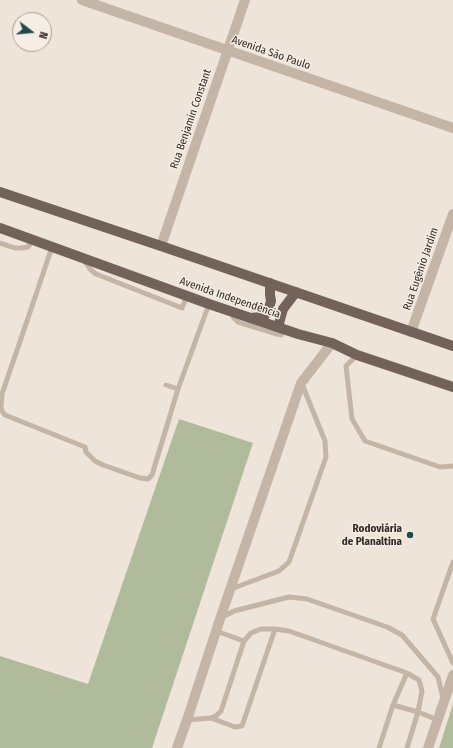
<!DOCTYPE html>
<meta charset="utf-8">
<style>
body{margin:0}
#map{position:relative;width:453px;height:748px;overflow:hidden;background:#eee4d9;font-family:"Fira Sans Condensed",sans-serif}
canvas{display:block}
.north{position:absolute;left:12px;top:12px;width:40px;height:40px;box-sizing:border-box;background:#f6eee4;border:1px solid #a7a098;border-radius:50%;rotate:106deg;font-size:11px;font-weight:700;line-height:16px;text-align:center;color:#312a26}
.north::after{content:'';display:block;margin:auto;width:14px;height:18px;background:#204a4e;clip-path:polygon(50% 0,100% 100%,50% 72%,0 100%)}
</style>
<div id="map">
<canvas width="453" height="748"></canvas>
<div class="north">N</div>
</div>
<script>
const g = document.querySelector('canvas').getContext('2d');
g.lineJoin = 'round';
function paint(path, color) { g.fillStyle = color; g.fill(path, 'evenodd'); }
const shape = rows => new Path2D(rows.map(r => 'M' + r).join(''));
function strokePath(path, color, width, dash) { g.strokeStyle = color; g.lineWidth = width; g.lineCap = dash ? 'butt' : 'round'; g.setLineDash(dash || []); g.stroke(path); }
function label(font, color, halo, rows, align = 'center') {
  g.font = font + ' "Fira Sans Condensed",sans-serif'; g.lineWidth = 3; g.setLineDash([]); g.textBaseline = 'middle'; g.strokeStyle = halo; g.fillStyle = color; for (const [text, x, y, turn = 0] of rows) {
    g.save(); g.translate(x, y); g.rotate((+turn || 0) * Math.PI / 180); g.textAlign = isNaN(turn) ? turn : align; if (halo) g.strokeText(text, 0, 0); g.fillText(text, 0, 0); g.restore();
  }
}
const green = shape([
 [179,419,253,443,152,748,0,748,0,656,88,684],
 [453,704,453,748,439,748]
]);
const service = shape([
 [0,243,15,248,22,248,28,247,33,240],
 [52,247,25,327,2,394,1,407,2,411,5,415,85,447,86,452,95,461,103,465,140,478,148,479,152,475,178,389],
 [83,259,91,270,96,274,182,308,187,296],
 [231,312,233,317,238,322,277,334,281,335,285,330],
 [357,355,346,366,352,419,365,441,440,467,453,466],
 [166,385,178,389,209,304],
 [453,562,433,619,453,663],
 [231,589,279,571,289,562,326,457,325,441,302,384],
 [221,618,234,611,289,597,307,599,387,627,402,635,438,677,443,698],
 [244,641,251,633,261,629,275,629,289,631,407,673,419,680,422,691,418,712,393,705],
 [211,718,235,727,242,726,275,629],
 [187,720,211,718,216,716,221,711,244,641,216,631],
 [379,748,393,705,407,673],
 [407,748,418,712,438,720]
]);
const minor = shape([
 [82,0,453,128],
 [161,246,245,0],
 [411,332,453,214],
 [177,748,187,720,220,619,301,383,332,343]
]);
const tertiary = shape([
 [428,748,453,675]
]);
const primary = shape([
 [0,192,161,246,453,346],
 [0,228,209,304,298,334,332,343,357,355,453,387],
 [251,318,261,317,265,315,269,308,271,301,270,295,270,283],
 [278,327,283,309,296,292]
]);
const markers = [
 [410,535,4,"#204a4e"]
];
const streetNames = [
 ["Avenida São Paulo",271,53,19],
 ["Rua Benjamin Constant",191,119,-71],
 ["Rua Eugênio Jardim",421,269,-71],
 ["Avenida Independência",230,298,19]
];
const poiNames = [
 ["Rodoviária",402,529],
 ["de Planaltina",402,542]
];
paint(green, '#afbb9b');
strokePath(service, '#c4b5a6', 5);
strokePath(minor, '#c4b5a6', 10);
strokePath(tertiary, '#c4b5a6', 10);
strokePath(primary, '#726259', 10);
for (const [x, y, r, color] of markers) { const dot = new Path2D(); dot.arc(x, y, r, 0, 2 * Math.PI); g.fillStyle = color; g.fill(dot); strokePath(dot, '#f6eee4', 1.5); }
label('11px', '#312a26', '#f6eee4', streetNames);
label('bold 11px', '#312a26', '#f6eee4', poiNames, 'right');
</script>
